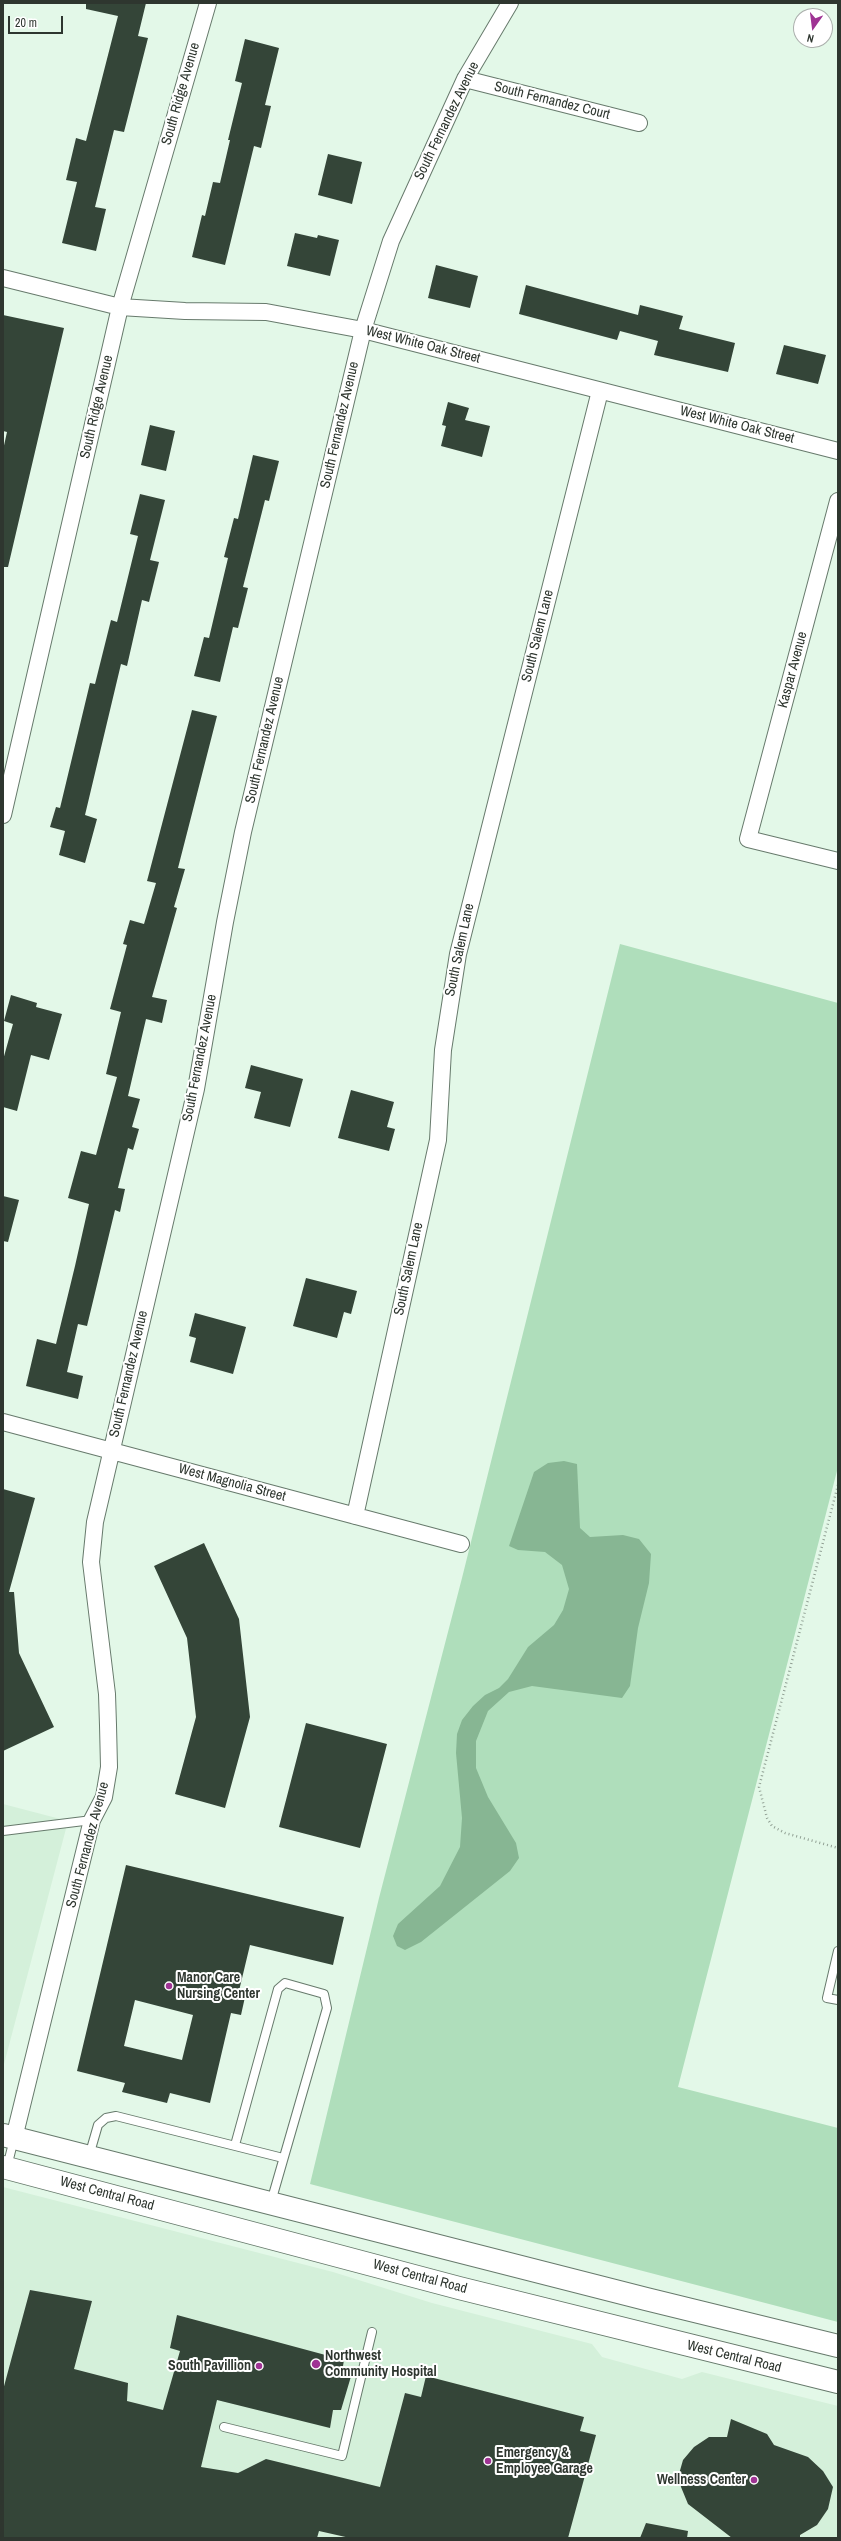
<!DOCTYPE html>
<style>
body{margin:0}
#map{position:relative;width:841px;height:2541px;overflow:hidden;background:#e3f8e8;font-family:"Archivo Narrow",sans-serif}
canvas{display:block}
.frame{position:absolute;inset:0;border:4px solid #2e362f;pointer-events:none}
.north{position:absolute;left:793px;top:8px;width:40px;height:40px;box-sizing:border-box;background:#fff;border:1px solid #abafac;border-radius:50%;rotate:194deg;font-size:11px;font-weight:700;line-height:16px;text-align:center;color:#2e362f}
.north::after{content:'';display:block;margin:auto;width:14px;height:18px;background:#9f3394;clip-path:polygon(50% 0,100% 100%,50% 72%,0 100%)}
.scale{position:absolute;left:8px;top:16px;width:55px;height:18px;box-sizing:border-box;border:2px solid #2e362f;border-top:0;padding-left:5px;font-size:12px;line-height:14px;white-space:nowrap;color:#2e362f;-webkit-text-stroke:3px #fff;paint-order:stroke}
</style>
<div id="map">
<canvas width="841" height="2541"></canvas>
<div class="frame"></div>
<div class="north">N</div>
<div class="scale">20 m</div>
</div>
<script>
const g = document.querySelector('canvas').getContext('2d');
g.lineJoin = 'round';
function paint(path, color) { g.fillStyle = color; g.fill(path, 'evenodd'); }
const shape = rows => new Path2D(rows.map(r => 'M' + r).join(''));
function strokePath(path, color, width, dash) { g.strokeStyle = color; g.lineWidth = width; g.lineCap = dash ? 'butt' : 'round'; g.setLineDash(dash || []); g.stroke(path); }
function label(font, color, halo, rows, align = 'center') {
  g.font = font + ' "Archivo Narrow",sans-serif'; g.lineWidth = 4; g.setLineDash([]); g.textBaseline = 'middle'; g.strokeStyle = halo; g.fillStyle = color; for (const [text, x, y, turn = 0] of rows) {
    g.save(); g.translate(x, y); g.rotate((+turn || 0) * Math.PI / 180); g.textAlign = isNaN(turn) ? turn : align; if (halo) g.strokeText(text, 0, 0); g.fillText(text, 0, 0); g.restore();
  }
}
const built = shape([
 [3,1804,68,1821,3,2068],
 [3,2187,333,2272,432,2303,592,2344,602,2357,682,2379,702,2372,838,2406,838,2538,3,2538]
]);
const green = shape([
 [620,944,838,1003,838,1467,678,2087,838,2128,838,2322,310,2184,379,1898,462,1578]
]);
const water = shape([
 [564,1461,577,1464,580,1528,590,1537,623,1535,639,1539,651,1554,649,1583,638,1628,630,1686,622,1698,532,1686,509,1692,488,1711,476,1741,476,1768,488,1797,516,1843,519,1858,510,1871,421,1942,405,1950,397,1946,393,1936,398,1924,440,1886,460,1847,462,1818,456,1753,457,1734,462,1720,473,1706,485,1695,499,1688,508,1679,528,1647,554,1625,563,1610,569,1589,562,1565,545,1552,518,1550,509,1546,534,1472,548,1463]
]);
const building = shape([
 [86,3,146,3,138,36,148,38,124,132,114,130,95,207,106,209,96,251,62,243,77,182,66,180,76,138,86,141,118,16,86,9],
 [245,39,279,48,265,105,271,106,261,148,254,146,225,265,192,257,202,215,205,216,213,182,220,183,230,140,228,140,242,83,235,81],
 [328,154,362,162,352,204,318,195],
 [295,233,317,238,318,235,339,240,330,276,287,266],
 [436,265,478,276,470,308,428,298],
 [526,285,638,315,640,305,683,316,679,329,735,343,728,372,654,355,658,341,620,331,617,340,519,314],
 [3,315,64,328,8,567,3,567,3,450,7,432,3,431],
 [784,345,826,355,818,384,776,374],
 [448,402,469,408,465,420,490,426,482,457,441,446,446,426,442,425],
 [150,425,175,431,166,471,141,465],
 [253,455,279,461,269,501,265,500,243,587,248,588,238,628,233,627,220,682,194,676,204,637,209,638,228,558,224,557,234,518,238,519],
 [140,494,165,500,150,560,159,562,149,602,142,600,127,666,121,664,85,815,97,819,85,863,59,855,65,831,50,827,56,807,60,808,90,683,95,684,111,620,117,622,138,536,130,534],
 [192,710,217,716,178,868,185,869,174,907,177,908,152,997,167,1000,162,1023,146,1019,128,1096,140,1099,132,1127,139,1129,133,1150,128,1148,118,1188,125,1189,120,1212,115,1210,87,1326,78,1324,67,1372,83,1376,78,1399,26,1386,37,1339,56,1344,75,1266,89,1204,68,1198,81,1151,96,1155,117,1077,106,1074,121,1012,110,1009,127,945,123,944,130,920,144,924,156,883,147,881],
 [11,995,37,1003,36,1007,62,1014,49,1060,31,1055,17,1111,3,1107,3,1060,13,1024,4,1021],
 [251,1065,303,1079,290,1127,254,1118,261,1092,245,1088],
 [351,1090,394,1102,387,1127,395,1129,389,1151,338,1138],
 [3,1196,19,1200,8,1242,3,1241],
 [306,1278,357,1291,351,1314,344,1312,337,1338,293,1326],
 [195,1313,246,1327,233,1374,190,1362,196,1338,189,1336],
 [3,1489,35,1498,9,1592,14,1592,19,1653,54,1727,3,1751],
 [204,1543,239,1619,250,1717,225,1808,175,1794,196,1717,187,1638,154,1566],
 [306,1723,387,1744,360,1848,279,1827],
 [126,1865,344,1917,333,1965,250,1945,238,1995,245,1997,241,2015,231,2013,210,2103,170,2093,167,2103,122,2092,125,2083,77,2071],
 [135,2000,193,2015,182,2060,124,2046],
 [30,2290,92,2301,74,2369,128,2383,127,2401,163,2410,180,2351,170,2348,177,2315,344,2360,342,2372,352,2373,341,2410,333,2410,330,2428,217,2400,201,2467,238,2473,266,2459,380,2487,405,2393,421,2397,426,2376,584,2417,580,2431,596,2435,568,2538,350,2538,319,2531,317,2538,3,2538,3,2390],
 [731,2419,767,2434,774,2445,808,2457,823,2471,833,2487,828,2509,817,2525,800,2535,800,2538,732,2538,688,2504,681,2487,679,2474,683,2460,694,2447,709,2437,727,2437],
 [646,2523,688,2531,687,2538,640,2538]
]);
const path = shape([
 [838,1485,759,1787,767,1818,772,1826,785,1833,838,1848]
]);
const service = shape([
 [3,1831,92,1820],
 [838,1951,827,1998,838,2000],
 [235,2145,278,1989,285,1983,324,1994,327,2008,271,2202],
 [89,2156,98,2125,106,2118,116,2116,283,2158],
 [7,2167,14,2139],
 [224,2427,342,2456,372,2332]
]);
const minor = shape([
 [465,79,639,123],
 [3,278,120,307,185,311,266,312,363,330,838,451],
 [838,501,748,839,838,861],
 [3,815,120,307,208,3],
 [3,1422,461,1544],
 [355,1516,438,1140,443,1050,458,954,600,391],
 [14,2138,92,1820,104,1797,109,1767,108,1725,107,1694,91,1562,95,1522,196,1089,225,922,243,832,363,330,391,241,465,79,510,3]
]);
const secondary = shape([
 [3,2135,646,2299,838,2346],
 [3,2167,459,2288,838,2382]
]);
const markers = [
 [169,1986,4,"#9f3394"],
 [316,2364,5,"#9f3394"],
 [259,2366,4,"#9f3394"],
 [488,2461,4,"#9f3394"],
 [754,2480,4,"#9f3394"]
];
const streetNames = [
 ["South Ridge Avenue",181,94,-74],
 ["South Fernandez Court",552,101,14],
 ["South Fernandez Avenue",447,121,-64],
 ["West White Oak Street",423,345,14],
 ["South Ridge Avenue",97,407,-77],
 ["South Fernandez Avenue",340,425,-77],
 ["West White Oak Street",737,425,14],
 ["South Salem Lane",538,636,-76],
 ["Kaspar Avenue",793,670,-75],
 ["South Fernandez Avenue",265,740,-77],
 ["South Salem Lane",460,950,-78],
 ["South Fernandez Avenue",200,1058,-79],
 ["South Salem Lane",409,1269,-78],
 ["South Fernandez Avenue",129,1374,-77],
 ["West Magnolia Street",232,1483,15],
 ["South Fernandez Avenue",88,1845,-75],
 ["West Central Road",107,2194,15],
 ["West Central Road",420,2277,15],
 ["West Central Road",734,2357,14]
];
const poiNames = [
 ["Manor Care",177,1978],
 ["Nursing Center",177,1994],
 ["Northwest",325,2356],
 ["Community Hospital",325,2372],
 ["South Pavillion",251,2366,"right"],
 ["Emergency &",496,2453],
 ["Employee Garage",496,2469],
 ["Wellness Center",746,2480,"right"]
];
paint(built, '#d4f0da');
paint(green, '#afdebb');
paint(water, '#87b693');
paint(building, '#344538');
strokePath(service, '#677a6c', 10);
strokePath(minor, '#677a6c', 18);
strokePath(secondary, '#677a6c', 24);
strokePath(path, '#91a094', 2.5, [1, 3]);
strokePath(service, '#fff', 8);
strokePath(minor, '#fff', 16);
strokePath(secondary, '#fff', 22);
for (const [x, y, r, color] of markers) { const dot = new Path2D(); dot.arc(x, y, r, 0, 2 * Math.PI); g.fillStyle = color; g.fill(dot); strokePath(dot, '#fff', 1.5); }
label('14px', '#2e362f', '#fff', streetNames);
label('bold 14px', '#2e362f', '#fff', poiNames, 'left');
</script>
